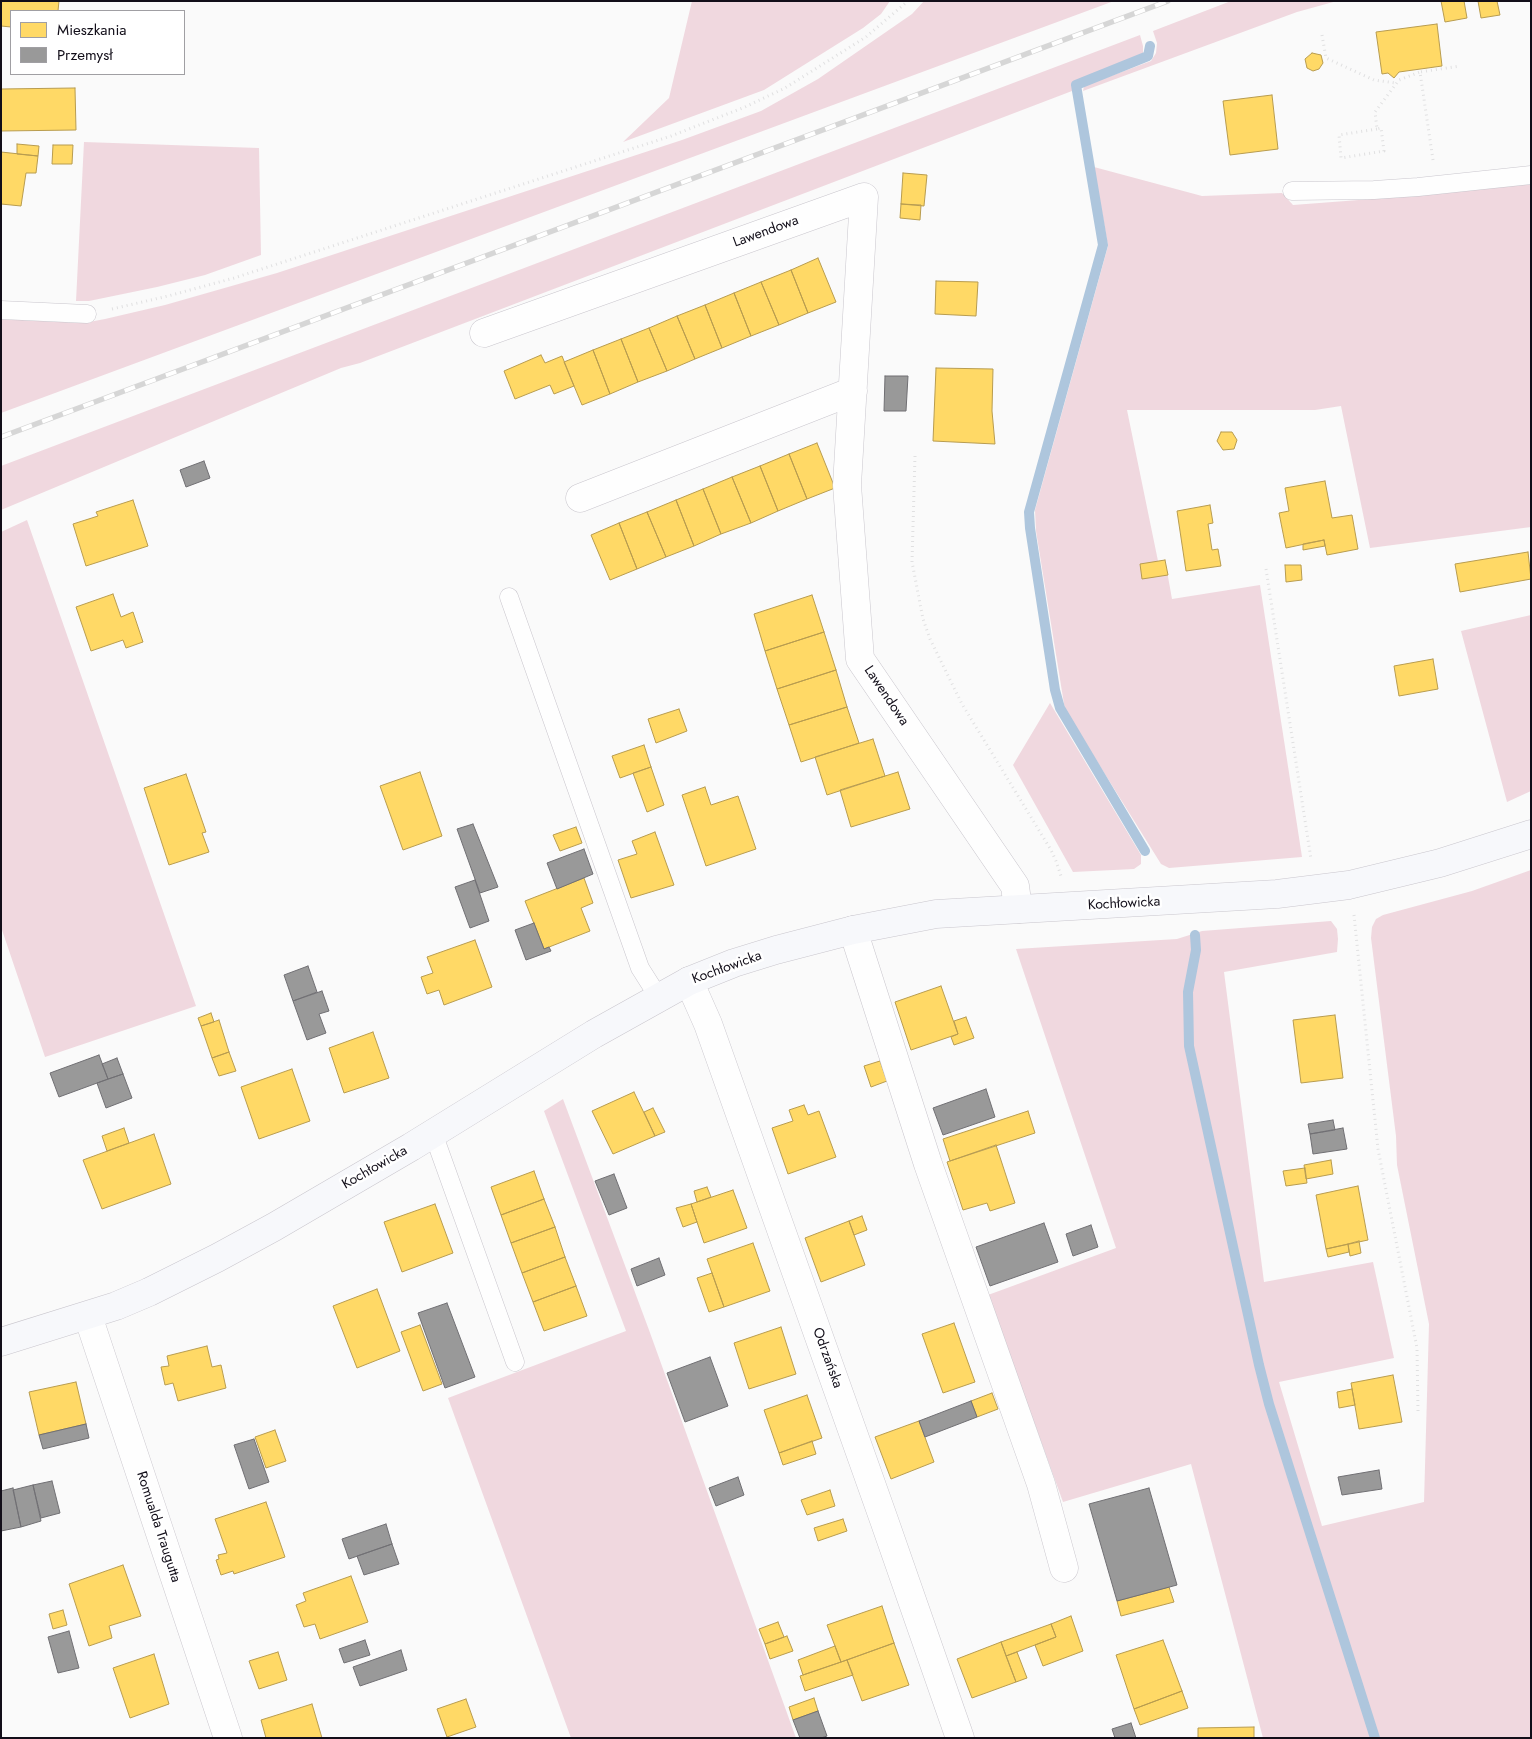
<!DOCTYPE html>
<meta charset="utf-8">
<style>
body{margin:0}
#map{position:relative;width:1532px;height:1739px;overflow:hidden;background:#fafafa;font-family:Jost,sans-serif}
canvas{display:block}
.frame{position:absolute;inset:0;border:2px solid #120e19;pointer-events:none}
.legend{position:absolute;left:10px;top:10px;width:175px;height:65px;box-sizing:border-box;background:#fff;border:1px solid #a09fa3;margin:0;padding:6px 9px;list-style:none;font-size:15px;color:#120e19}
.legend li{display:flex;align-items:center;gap:10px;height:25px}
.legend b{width:25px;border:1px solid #a09fa3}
</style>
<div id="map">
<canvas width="1532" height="1739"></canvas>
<div class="frame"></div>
<ul class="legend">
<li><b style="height:14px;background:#ffd966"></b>Mieszkania</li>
<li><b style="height:14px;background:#999"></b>Przemysł</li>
</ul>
</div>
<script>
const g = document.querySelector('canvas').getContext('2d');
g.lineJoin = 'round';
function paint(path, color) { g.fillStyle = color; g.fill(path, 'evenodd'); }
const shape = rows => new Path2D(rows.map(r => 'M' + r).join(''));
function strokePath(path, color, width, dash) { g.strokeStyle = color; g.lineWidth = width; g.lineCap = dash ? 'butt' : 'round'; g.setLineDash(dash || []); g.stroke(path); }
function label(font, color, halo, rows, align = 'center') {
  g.font = font + ' Jost,sans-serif'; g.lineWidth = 5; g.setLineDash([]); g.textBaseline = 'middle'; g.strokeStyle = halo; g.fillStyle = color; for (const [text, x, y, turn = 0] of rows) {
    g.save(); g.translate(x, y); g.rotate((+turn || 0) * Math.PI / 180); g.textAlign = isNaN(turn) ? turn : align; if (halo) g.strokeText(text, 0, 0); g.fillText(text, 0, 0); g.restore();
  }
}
const green = shape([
 [692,1,890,1,881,14,863,28,764,90,623,142,669,98],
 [924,1,1114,1,1,413,1,319,84,323,105,319,165,305,277,273,682,140,761,111,818,79,912,14],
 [1231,1,1337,1,1297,12,1083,91,1084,86,1151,61,1156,53,1157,43,1153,31],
 [1140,35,1143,46,1143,55,1074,82,1072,91,360,363,341,368,1,510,1,466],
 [84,142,259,148,261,255,205,275,157,287,89,301,76,301],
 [1094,167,1202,196,1282,193,1293,205,1385,198,1531,184,1531,527,1370,548,1341,406,1315,410,1127,410,1158,561,1165,560,1172,599,1260,585,1302,857,1169,868,1161,864,1065,710,1036,531,1035,510,1108,246],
 [27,520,196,1006,45,1057,1,927,1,532],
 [1531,615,1531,791,1507,802,1461,631],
 [1050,703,1141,855,1141,864,1134,869,1073,872,1013,765],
 [1531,870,1531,1738,1263,1738,1191,1464,1063,1502,988,1295,1116,1248,1016,949,1177,939,1202,931,1331,921,1337,929,1338,939,1337,952,1224,972,1264,1282,1373,1262,1394,1358,1279,1382,1322,1526,1424,1502,1429,1324,1397,1165,1396,1136,1371,938,1372,927,1376,919,1383,915,1472,891],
 [563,1099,649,1330,796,1738,571,1738,524,1608,448,1398,626,1331,544,1111]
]);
const homes = shape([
 [1,1,59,1,58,11,11,11,11,27,1,26,1,1],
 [1441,1,1464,1,1467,18,1445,22,1441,1],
 [1478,1,1497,1,1500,15,1481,18,1478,1],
 [1437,24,1442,66,1399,72,1394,78,1388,73,1382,74,1376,32,1437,24],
 [1312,53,1321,55,1323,63,1319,69,1313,71,1307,68,1305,59,1312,53],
 [75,88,76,130,1,131,1,89,75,88],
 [1272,95,1278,149,1230,155,1223,101,1272,95],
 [17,144,39,146,38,156,17,154,17,144],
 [53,145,73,145,72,164,52,164,53,145],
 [1,152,38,156,36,173,26,173,21,206,1,204,1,152],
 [903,173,927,175,924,206,901,204,903,173],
 [901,204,921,205,920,220,900,218,901,204],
 [818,258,836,302,808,313,791,270,818,258],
 [791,270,808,313,779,325,761,282,791,270],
 [936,281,978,282,976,316,935,314,936,281],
 [761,282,779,325,751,336,734,293,761,282],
 [734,293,751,336,722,348,705,305,734,293],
 [705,305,722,348,695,359,677,316,705,305],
 [677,316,695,359,667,371,649,328,677,316],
 [649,328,667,371,638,382,621,339,649,328],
 [621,339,638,382,610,394,593,350,621,339],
 [593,350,610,394,582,405,564,362,593,350],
 [541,355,545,363,562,356,574,386,554,394,550,385,515,399,504,371,541,355],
 [936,368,993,369,992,411,995,444,933,441,936,368],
 [1221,432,1232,432,1237,440,1234,449,1223,450,1217,441,1221,432],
 [817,443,835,488,807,499,789,454,817,443],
 [789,454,807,499,778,511,760,466,789,454],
 [760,466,778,511,751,523,732,477,760,466],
 [732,477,751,523,721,534,703,489,732,477],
 [1325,481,1332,518,1352,515,1358,549,1327,555,1324,540,1286,548,1279,513,1289,511,1285,488,1325,481],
 [703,489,721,534,694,546,676,500,703,489],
 [133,500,148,546,86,566,73,524,98,516,96,512,133,500],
 [676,500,694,546,666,557,647,512,676,500],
 [1210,505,1213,523,1208,524,1212,550,1218,549,1221,566,1186,571,1177,511,1210,505],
 [647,512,666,557,637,569,619,523,647,512],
 [619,523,637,569,610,580,591,535,619,523],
 [1324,540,1325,546,1303,550,1303,544,1324,540],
 [1528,552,1531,579,1460,592,1455,564,1528,552],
 [1165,560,1168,575,1142,579,1140,564,1165,560],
 [1285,565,1301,565,1302,580,1286,582,1285,565],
 [113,594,121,617,133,612,143,642,126,648,123,640,91,651,76,607,113,594],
 [812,595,824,632,765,651,754,614,812,595],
 [824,632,836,670,777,689,765,651,824,632],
 [1433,659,1438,689,1399,696,1394,666,1433,659],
 [836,670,847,707,789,725,777,689,836,670],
 [847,707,859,743,801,762,789,725,847,707],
 [679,709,687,731,656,743,648,719,679,709],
 [873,739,885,776,827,795,815,757,873,739],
 [644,745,651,767,620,778,612,756,644,745],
 [651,767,664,805,647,812,633,773,651,767],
 [420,772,442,836,403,850,380,786,420,772],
 [898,772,910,809,851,827,840,790,898,772],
 [186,774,206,832,202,833,209,852,169,865,144,788,186,774],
 [705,787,711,805,738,796,756,849,706,866,682,795,705,787],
 [576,827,582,843,560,851,553,835,576,827],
 [655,832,674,885,631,898,618,860,637,854,632,841,655,832],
 [584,878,593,903,581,908,590,931,544,949,525,901,584,878],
 [475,940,492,987,444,1005,439,990,427,994,421,977,433,973,427,957,475,940],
 [941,986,958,1034,911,1050,895,1002,941,986],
 [211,1013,214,1022,201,1026,198,1018,211,1013],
 [1335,1015,1343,1078,1301,1083,1293,1020,1335,1015],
 [966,1017,974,1038,954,1045,951,1037,958,1034,954,1021,966,1017],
 [219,1020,229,1052,212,1058,201,1026,219,1020],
 [373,1032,389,1078,344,1093,329,1048,373,1032],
 [229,1052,236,1071,219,1076,212,1058,229,1052],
 [880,1061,887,1081,871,1087,864,1066,880,1061],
 [292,1069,310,1121,259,1139,241,1087,292,1069],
 [634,1092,655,1136,613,1154,592,1111,634,1092],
 [804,1105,808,1115,819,1111,836,1157,788,1174,772,1128,793,1121,789,1110,804,1105],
 [653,1108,665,1132,655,1136,644,1112,653,1108],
 [1028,1111,1035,1133,950,1161,943,1139,1028,1111],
 [124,1128,129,1143,107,1151,102,1136,124,1128],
 [154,1134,171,1184,102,1209,83,1160,154,1134],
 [996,1145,1015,1203,990,1211,987,1203,963,1210,947,1162,996,1145],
 [1331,1160,1333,1174,1306,1179,1304,1165,1331,1160],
 [1305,1168,1307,1183,1286,1186,1283,1171,1305,1168],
 [534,1171,544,1199,501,1215,491,1187,534,1171],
 [1358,1186,1368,1240,1326,1249,1316,1195,1358,1186],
 [707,1187,711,1197,697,1202,694,1191,707,1187],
 [733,1190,747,1228,704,1243,691,1204,733,1190],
 [544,1199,555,1227,511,1243,501,1215,544,1199],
 [435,1204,453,1253,402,1272,384,1222,435,1204],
 [691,1204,697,1222,683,1227,676,1208,691,1204],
 [862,1216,867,1230,854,1235,849,1221,862,1216],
 [849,1221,865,1265,821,1282,805,1238,849,1221],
 [555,1227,565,1257,522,1273,511,1243,555,1227],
 [1359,1241,1361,1253,1350,1256,1348,1244,1359,1241],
 [753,1243,770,1291,724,1307,707,1259,753,1243],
 [1348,1244,1349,1252,1328,1257,1326,1249,1348,1244],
 [565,1257,576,1286,533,1302,522,1273,565,1257],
 [712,1273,724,1307,709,1312,697,1278,712,1273],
 [576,1286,587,1316,544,1331,533,1302,576,1286],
 [377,1289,400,1351,357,1368,333,1306,377,1289],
 [954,1323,975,1382,943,1393,922,1334,954,1323],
 [420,1325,442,1384,423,1391,401,1332,420,1325],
 [781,1327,796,1374,749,1389,734,1343,781,1327],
 [207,1346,212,1367,221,1365,226,1388,178,1401,173,1383,165,1385,161,1367,169,1366,167,1356,207,1346],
 [1393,1375,1402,1422,1359,1429,1351,1383,1393,1375],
 [76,1382,86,1424,39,1435,29,1392,76,1382],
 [1352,1389,1355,1405,1339,1408,1337,1392,1352,1389],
 [992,1393,998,1409,977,1417,971,1401,992,1393],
 [807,1395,822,1438,779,1453,764,1410,807,1395],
 [919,1421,934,1462,891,1479,875,1437,919,1421],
 [275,1430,286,1461,266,1468,255,1437,275,1430],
 [812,1441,816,1454,783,1465,779,1453,812,1441],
 [830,1490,835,1506,807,1515,801,1500,830,1490],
 [266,1502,285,1557,234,1574,233,1571,221,1575,216,1560,219,1559,218,1555,227,1553,215,1519,266,1502],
 [843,1519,847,1531,818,1541,814,1528,843,1519],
 [123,1565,141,1616,109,1626,112,1638,89,1646,69,1584,123,1565],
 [351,1576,368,1622,320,1639,315,1624,304,1627,296,1605,306,1601,303,1593,351,1576],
 [1169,1587,1174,1602,1121,1616,1117,1601,1169,1587],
 [882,1606,894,1643,841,1662,827,1625,882,1606],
 [63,1610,67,1625,53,1629,49,1614,63,1610],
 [1071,1616,1083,1651,1043,1666,1035,1645,1056,1637,1051,1624,1071,1616],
 [778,1622,784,1637,765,1644,759,1629,778,1622],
 [1051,1624,1056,1637,1006,1656,1001,1642,1051,1624],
 [787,1636,793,1651,770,1659,765,1644,787,1636],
 [1163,1640,1182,1691,1134,1709,1116,1655,1163,1640],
 [1001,1642,1016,1682,972,1698,957,1659,1001,1642],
 [894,1643,909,1685,862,1701,847,1660,894,1643],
 [835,1646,841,1662,803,1675,798,1660,835,1646],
 [278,1652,287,1680,259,1689,249,1661,278,1652],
 [1017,1652,1027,1678,1016,1682,1006,1656,1017,1652],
 [154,1654,169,1704,130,1718,113,1668,154,1654],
 [847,1660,853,1675,805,1691,800,1676,847,1660],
 [1182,1691,1188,1708,1140,1725,1134,1709,1182,1691],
 [814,1698,818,1711,793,1720,789,1707,814,1698],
 [466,1699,476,1727,447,1737,437,1709,466,1699],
 [312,1704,322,1738,266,1738,261,1720,312,1704],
 [1254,1727,1254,1738,1198,1738,1198,1728,1254,1727]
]);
const industry = shape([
 [885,376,908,376,906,411,884,411,885,376],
 [204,461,210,478,186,487,180,470,204,461],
 [473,824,498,887,480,893,457,829,473,824],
 [584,849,593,874,557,889,547,863,584,849],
 [475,880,489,921,470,928,455,887,475,880],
 [534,923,544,949,549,947,551,951,526,960,515,930,534,923],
 [308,966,317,992,293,1001,284,975,308,966],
 [322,991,329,1011,319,1014,326,1033,307,1040,293,1001,322,991],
 [99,1055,108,1079,59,1097,50,1073,99,1055],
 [117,1058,123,1074,108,1079,102,1064,117,1058],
 [123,1074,132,1098,106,1108,97,1083,123,1074],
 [986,1089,995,1117,943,1135,933,1108,986,1089],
 [1333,1120,1335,1130,1310,1134,1308,1124,1333,1120],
 [1343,1128,1347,1149,1313,1154,1310,1134,1343,1128],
 [614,1174,627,1208,609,1215,595,1181,614,1174],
 [1044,1223,1058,1262,990,1286,976,1247,1044,1223],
 [1091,1225,1098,1247,1073,1256,1066,1234,1091,1225],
 [659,1258,665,1275,637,1286,631,1269,659,1258],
 [447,1303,475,1377,445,1388,418,1313,447,1303],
 [710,1357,728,1406,685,1422,667,1373,710,1357],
 [971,1401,977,1417,925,1437,919,1421,971,1401],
 [86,1424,89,1438,43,1449,39,1435,86,1424],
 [254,1439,269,1482,249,1489,234,1445,254,1439],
 [1379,1470,1382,1489,1342,1495,1338,1477,1379,1470],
 [738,1477,744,1495,716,1506,709,1488,738,1477],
 [52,1481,60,1513,41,1518,33,1485,52,1481],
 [33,1485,41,1521,21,1527,13,1490,33,1485],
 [13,1488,21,1527,1,1531,1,1491,13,1488],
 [1149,1488,1177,1585,1117,1601,1089,1504,1149,1488],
 [386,1524,392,1544,349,1559,342,1539,386,1524],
 [392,1544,399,1564,364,1575,357,1556,392,1544],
 [69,1631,79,1668,58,1673,48,1637,69,1631],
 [365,1640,370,1655,344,1663,339,1649,365,1640],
 [401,1650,407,1670,360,1686,353,1667,401,1650],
 [818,1711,827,1736,821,1738,800,1738,793,1720,818,1711],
 [1131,1723,1136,1738,1115,1738,1112,1729,1131,1723]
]);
const stream = shape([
 [1145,851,1060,708,1055,690,1030,528,1029,512,1103,245,1076,85,1148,56,1150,46],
 [1195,935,1196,950,1188,992,1189,1046,1259,1365,1269,1404,1375,1738]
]);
const path = shape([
 [1322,35,1326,58,1374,80,1396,83],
 [1377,129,1339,135,1341,158,1384,151,1381,128,1377,129,1375,112,1399,80,1420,72],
 [1433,160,1420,72,1460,66],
 [112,309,168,296,234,278,671,136,745,107,785,88,866,37,908,1],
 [915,456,912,562,923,619,930,639,962,704,1051,850,1056,861,1061,876],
 [1266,569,1311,859],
 [1354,915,1378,1149,1417,1348,1418,1412]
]);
const lane = shape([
 [1292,191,1374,190,1418,187,1531,175],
 [1,310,87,314],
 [509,597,640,968,659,998],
 [433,1133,515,1362]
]);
const street = shape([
 [484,333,864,197,847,485,860,659,1015,886,1018,909],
 [580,498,853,391],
 [853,930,928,1164,1041,1484,1064,1568],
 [689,981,708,1024,884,1520,960,1738],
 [88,1316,228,1738]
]);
const secondary = shape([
 [1,1342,116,1306,149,1292,217,1258,274,1227,411,1147,594,1034,689,981,734,963,776,950,853,930,936,914,1277,894,1349,885,1440,863,1531,834]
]);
const rail = shape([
 [1,437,1168,1]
]);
const streetNames = [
 ["Lawendowa",766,232,-20],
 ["Lawendowa",886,696,56],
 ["Kochłowicka",1124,904,-3],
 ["Kochłowicka",727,968,-20],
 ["Kochłowicka",375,1168,-30],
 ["Odrzańska",827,1358,70],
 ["Romualda Traugutta",158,1527,72]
];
paint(green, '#f0d8df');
paint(homes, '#ffd966');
strokePath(homes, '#b89c4f', 1);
paint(industry, '#999');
strokePath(industry, '#706f73', 1);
strokePath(stream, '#aec6dd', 10);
strokePath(lane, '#c9c6cd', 19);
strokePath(street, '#c9c6cd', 29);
strokePath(secondary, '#c9c6cd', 29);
strokePath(path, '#e0e0e1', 3, [1, 4]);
strokePath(lane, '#fefefe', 18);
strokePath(street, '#fefefe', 28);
strokePath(secondary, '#f7f8fb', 28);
strokePath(rail, '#d6d6d6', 5.5);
strokePath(rail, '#fff', 4, [11]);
label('14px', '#120e19', '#fff', streetNames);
</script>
